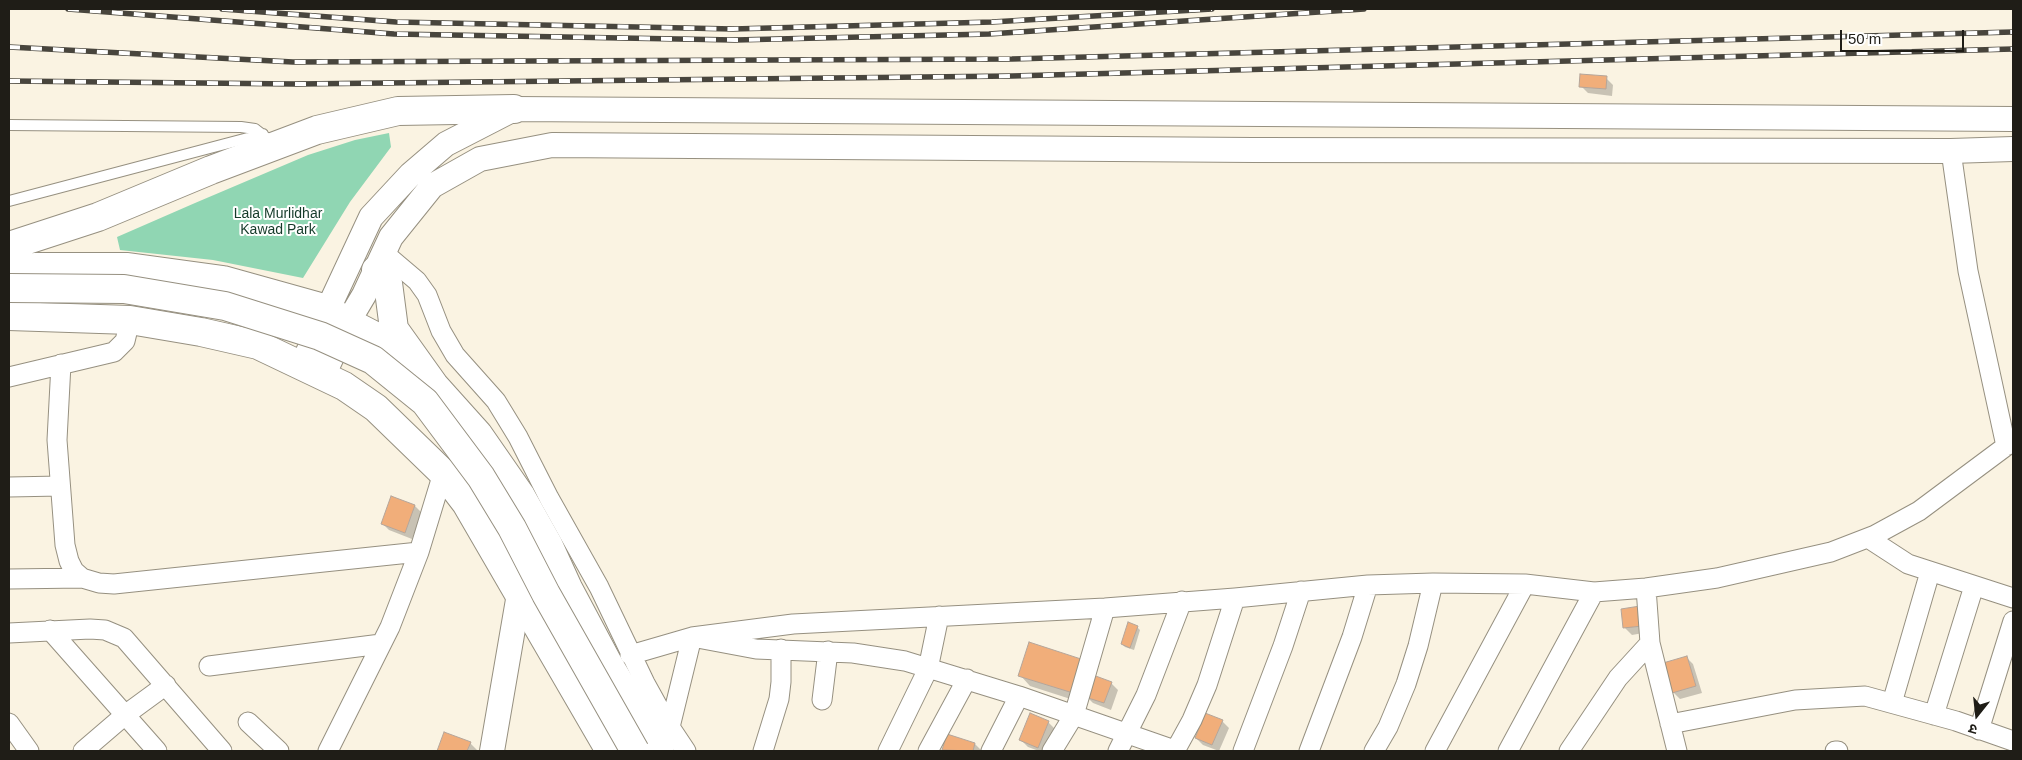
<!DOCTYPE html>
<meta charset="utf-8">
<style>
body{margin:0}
#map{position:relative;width:2022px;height:760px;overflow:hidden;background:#faf3e2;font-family:Arial,"Noto Sans Devanagari",sans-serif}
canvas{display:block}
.frame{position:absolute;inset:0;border:10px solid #1f1d17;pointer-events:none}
.north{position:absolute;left:1952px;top:690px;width:50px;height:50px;-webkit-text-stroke:4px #fff;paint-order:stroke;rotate:196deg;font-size:14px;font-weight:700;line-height:20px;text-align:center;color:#1f1d17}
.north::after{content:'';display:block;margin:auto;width:18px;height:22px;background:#1f1d17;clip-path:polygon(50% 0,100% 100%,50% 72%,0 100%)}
.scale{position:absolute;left:1840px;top:30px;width:124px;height:22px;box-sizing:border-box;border:2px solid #1f1d17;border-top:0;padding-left:6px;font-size:15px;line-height:18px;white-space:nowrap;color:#1f1d17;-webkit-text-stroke:4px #fff;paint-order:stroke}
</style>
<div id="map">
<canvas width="2022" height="760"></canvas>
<div class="frame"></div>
<div class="north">उ</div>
<div class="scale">50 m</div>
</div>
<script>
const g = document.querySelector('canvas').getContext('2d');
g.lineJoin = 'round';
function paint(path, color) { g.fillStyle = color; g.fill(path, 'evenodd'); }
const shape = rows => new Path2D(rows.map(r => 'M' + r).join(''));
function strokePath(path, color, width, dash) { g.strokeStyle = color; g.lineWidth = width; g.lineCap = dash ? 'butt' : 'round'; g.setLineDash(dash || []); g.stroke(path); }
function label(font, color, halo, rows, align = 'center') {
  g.font = font + ' Arial,sans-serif'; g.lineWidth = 4; g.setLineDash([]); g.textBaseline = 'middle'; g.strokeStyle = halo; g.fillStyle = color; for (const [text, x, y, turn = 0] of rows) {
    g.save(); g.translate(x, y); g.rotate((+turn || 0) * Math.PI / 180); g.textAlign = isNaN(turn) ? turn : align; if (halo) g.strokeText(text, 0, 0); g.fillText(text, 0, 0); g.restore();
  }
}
const green = shape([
 [389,133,391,147,350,202,303,278,213,260,120,250,117,237,195,203,308,155,355,140]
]);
const shadow = shape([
 [1606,78,1613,85,1612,96,1588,93,1581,86],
 [392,498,415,506,422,513,412,539,389,530,382,523],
 [1639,607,1649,632,1632,635,1625,628],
 [1137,627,1140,630,1134,650,1125,647,1122,644],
 [1686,657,1693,664,1702,693,1680,699,1673,692],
 [1020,675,1092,676,1111,683,1118,690,1111,710,1093,703,1086,696,1083,703,1030,686],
 [1222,721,1229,728,1219,751,1203,745,1196,738],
 [1048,722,1055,729,1046,751,1039,751,1028,747,1021,740],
 [445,734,470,743,478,751,439,751],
 [975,744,982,751,945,751,943,750]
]);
const building = shape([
 [1580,74,1607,76,1606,89,1579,87,1580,74],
 [391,496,415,505,405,533,381,524,391,496],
 [1640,606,1643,626,1623,628,1621,609,1640,606],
 [1128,622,1138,626,1130,648,1121,644,1128,622],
 [1029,642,1084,660,1073,693,1018,676,1029,642],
 [1687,656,1696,686,1672,693,1663,663,1687,656],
 [1093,675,1112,682,1104,703,1085,697,1093,675],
 [1030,713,1049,721,1038,748,1019,740,1030,713],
 [1205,713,1223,720,1212,745,1195,738,1205,713],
 [444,732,471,742,467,751,437,751,444,732],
 [947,734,975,743,973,751,942,750,947,734]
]);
const service = shape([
 [9,125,241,127,255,129,273,143],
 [9,201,263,134]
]);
const minor = shape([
 [1951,151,1968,271,2006,446],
 [384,253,417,281,427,295,441,331,455,355,496,401,518,437,549,498,599,587,645,683,666,721,686,751],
 [61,364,57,440,65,545,69,561,74,571,82,578],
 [9,377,114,352,125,341,130,320],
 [9,487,60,486],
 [1868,538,1908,564,2013,598],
 [9,579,82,578,99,583,114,584,419,552],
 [1646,588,1650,643,1677,751],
 [50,630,157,751],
 [9,633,90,629,105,630,124,638,222,751],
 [630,655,692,637,793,624,1105,608,1235,598,1368,585,1433,583,1525,584,1594,592,1646,588,1717,578,1831,552,1875,535,1919,511,2013,441],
 [209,666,381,644],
 [822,700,828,651],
 [1892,703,1930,572],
 [1934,715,1974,586],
 [248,722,279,751],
 [9,723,29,751],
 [1670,724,1795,700,1865,696,1956,721,2013,741],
 [670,727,692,637,756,649,853,653,905,661,1019,696,1177,751],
 [1979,730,2013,621],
 [83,751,125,715,166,685],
 [328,751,390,627,419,552,443,473],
 [763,751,779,699,781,682,781,649],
 [888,751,928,669,939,616],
 [928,751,967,679],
 [991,751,1019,696],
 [1052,751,1074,715,1105,608],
 [1118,751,1146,695,1182,601],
 [1175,751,1192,720,1207,685,1235,598],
 [1243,751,1283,646,1301,591],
 [1309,751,1352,637,1368,585],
 [1374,751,1388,727,1406,684,1418,646,1433,583],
 [1435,751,1525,584],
 [1508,751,1594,592],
 [1569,751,1618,678,1650,643],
 [1835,751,1838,751]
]);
const tertiary = shape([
 [301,367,371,217,411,174,446,144,514,109,2013,119],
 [323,376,348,322,364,295,391,237,432,186,480,159,552,145,1253,150,1951,151,2013,149],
 [492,751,519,594]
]);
const trunk = shape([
 [9,246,98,217,211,170,317,130,398,111,514,109],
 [9,269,36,267,128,267,223,280,327,309,348,322,375,336,406,362],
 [376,270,388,283,394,329,434,385,478,434,521,496,548,544,568,588,609,665,660,751],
 [9,316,130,320,201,332,258,345,344,386,376,408,443,473,466,503,610,751]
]);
const rail = shape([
 [68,9,394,34,735,40,989,34,1364,9],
 [222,9,396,22,733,29,992,22,1212,9],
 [9,47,293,62,1012,59,2013,32],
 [9,81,296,84,1012,76,2013,49]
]);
const trunkBridge = shape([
 [9,288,124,289,225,306,320,336,373,360,425,402,481,477,512,528,546,594,635,751]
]);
const parkNames = [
 ["Lala Murlidhar",278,214],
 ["Kawad Park",278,230]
];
paint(green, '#90d6b3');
paint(shadow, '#0003');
paint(building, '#f1ae7a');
strokePath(building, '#b4a59a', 1);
strokePath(service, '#969080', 12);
strokePath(minor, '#969080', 21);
strokePath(tertiary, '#969080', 26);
strokePath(trunk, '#969080', 30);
strokePath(service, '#fff', 10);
strokePath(minor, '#fff', 19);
strokePath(tertiary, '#fff', 24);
strokePath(trunk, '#fff', 28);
strokePath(rail, '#48453d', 5.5);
strokePath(rail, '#fff', 4, [11]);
strokePath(trunkBridge, '#969080', 30, []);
strokePath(trunkBridge, '#fff', 28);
label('14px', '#143a29', '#fff', parkNames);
</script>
